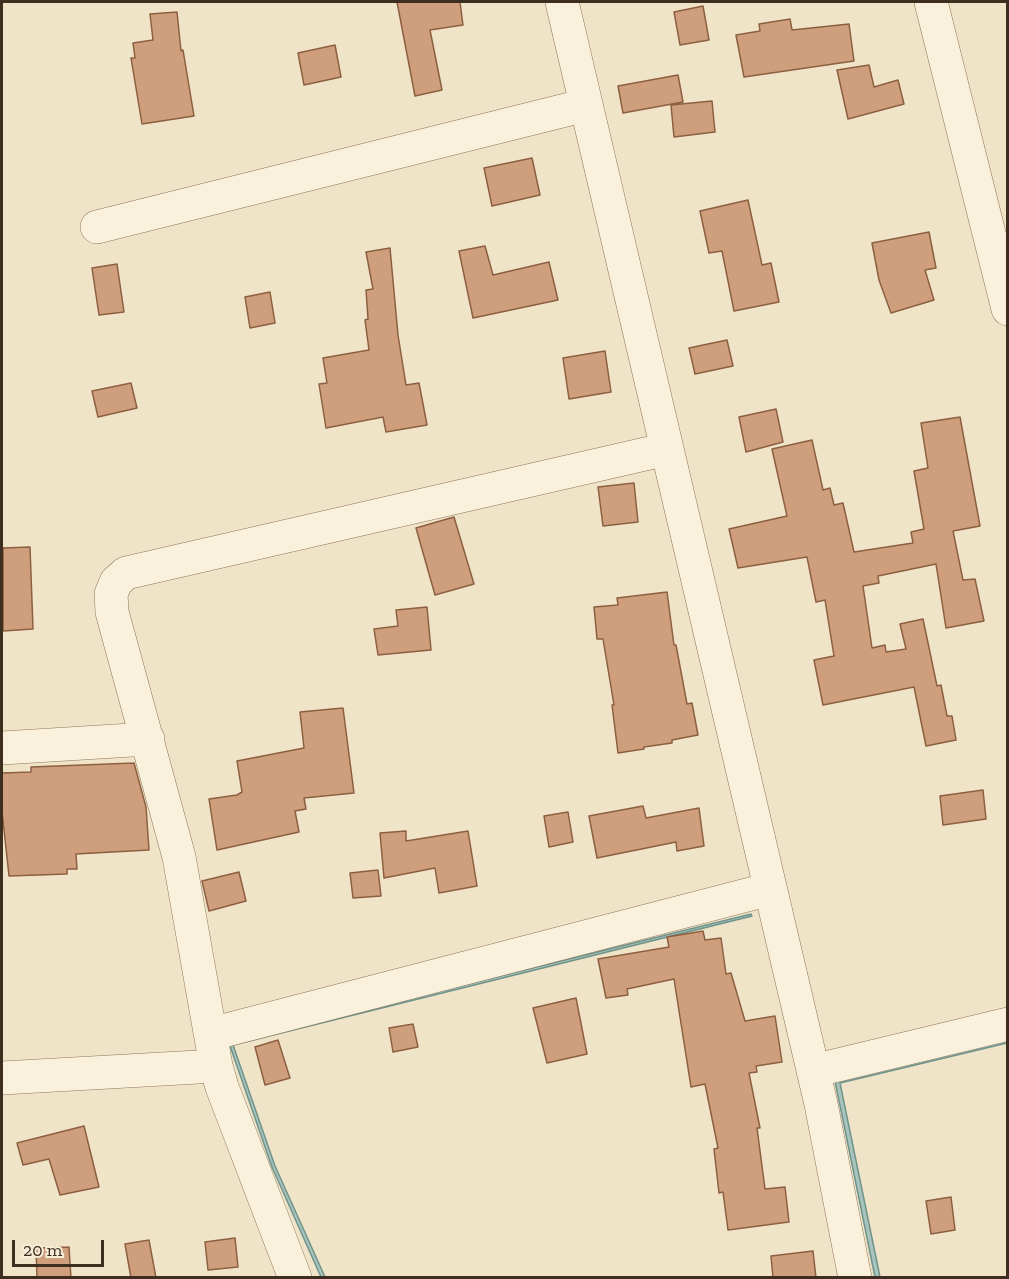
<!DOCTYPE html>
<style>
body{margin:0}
#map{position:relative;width:1009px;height:1279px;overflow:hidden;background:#f0e4c8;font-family:"Zilla Slab",serif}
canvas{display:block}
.frame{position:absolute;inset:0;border:3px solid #3d2e20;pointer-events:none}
.scale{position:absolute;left:12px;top:1240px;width:92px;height:27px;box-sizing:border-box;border:3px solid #3d2e20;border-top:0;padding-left:8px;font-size:18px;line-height:21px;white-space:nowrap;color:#3d2e20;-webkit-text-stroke:4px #f7eed8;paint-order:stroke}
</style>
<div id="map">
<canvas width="1009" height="1279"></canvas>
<div class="frame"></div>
<div class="scale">20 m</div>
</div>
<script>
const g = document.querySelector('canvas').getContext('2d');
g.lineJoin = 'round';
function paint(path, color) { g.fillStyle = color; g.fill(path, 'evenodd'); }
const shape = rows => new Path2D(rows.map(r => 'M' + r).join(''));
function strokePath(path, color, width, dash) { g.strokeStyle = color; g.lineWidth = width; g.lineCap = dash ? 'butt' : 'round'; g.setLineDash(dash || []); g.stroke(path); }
const water = shape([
 [751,914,752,916,233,1045,275,1166,325,1277,321,1277,272,1167,229,1043,751,914],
 [1007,1039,1007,1043,840,1083,880,1277,875,1277,835,1081,1007,1039]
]);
const building = shape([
 [397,2,460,2,463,25,430,30,442,90,415,96,397,2],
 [703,6,709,40,680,45,674,12,703,6],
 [177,12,181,51,183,50,194,116,142,124,131,58,135,58,133,43,153,40,150,14,177,12],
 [790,19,792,30,849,24,854,61,744,77,736,35,760,31,759,24,790,19],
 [335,45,341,77,304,85,298,53,335,45],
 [869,65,874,87,898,80,904,104,848,119,837,70,869,65],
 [678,75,683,102,623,113,618,86,678,75],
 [712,101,715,132,674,137,671,105,712,101],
 [532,158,540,195,492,206,484,168,532,158],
 [748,200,762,265,771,263,779,302,734,311,722,251,709,253,700,211,748,200],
 [929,232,936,268,925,270,934,300,891,313,879,280,872,243,929,232],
 [485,246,493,275,549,262,558,300,473,318,459,251,485,246],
 [390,248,398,335,406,385,419,383,427,425,386,432,383,417,326,428,319,384,327,383,323,358,369,350,365,320,368,319,366,290,373,289,366,252,390,248],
 [117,264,124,312,99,315,92,268,117,264],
 [270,292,275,323,250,328,245,297,270,292],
 [727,340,733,366,695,374,689,348,727,340],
 [605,351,611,392,569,399,563,358,605,351],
 [131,383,137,408,98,417,92,391,131,383],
 [776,409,783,442,746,452,739,417,776,409],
 [960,417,980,526,953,531,963,580,975,579,984,621,946,628,936,564,878,576,879,583,863,586,872,648,885,645,886,652,906,649,900,624,923,619,937,686,941,685,947,716,952,716,956,740,926,746,914,687,823,705,814,660,834,656,825,600,816,602,807,557,738,568,729,529,787,516,772,449,812,440,823,490,830,488,834,505,843,503,854,552,913,543,911,532,924,529,914,471,928,468,921,423,960,417],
 [634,483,638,522,603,526,598,487,634,483],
 [454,517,474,584,435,595,416,528,454,517],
 [30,547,33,629,3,631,3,548,30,547],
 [667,592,674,645,676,645,687,704,692,703,698,735,672,740,672,743,644,747,644,749,618,753,612,705,614,705,603,639,597,639,594,607,618,605,617,598,667,592],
 [427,607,431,650,378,655,374,629,398,626,396,610,427,607],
 [343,708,354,793,304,798,306,809,295,811,299,832,217,850,209,799,237,795,242,792,237,761,304,748,300,712,343,708],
 [134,763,146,807,149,850,76,854,77,869,67,869,67,874,9,876,2,811,2,773,31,772,31,767,134,763],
 [983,790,986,819,943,825,940,796,983,790],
 [643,806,646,818,699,808,704,846,677,851,676,842,597,858,589,816,643,806],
 [568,812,573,842,549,847,544,816,568,812],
 [406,831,406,841,468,831,477,886,439,893,435,868,384,878,380,833,406,831],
 [378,870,381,896,353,898,350,873,378,870],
 [239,872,246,901,209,911,202,881,239,872],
 [703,931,705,940,721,938,726,974,731,973,745,1021,775,1016,782,1062,756,1066,757,1072,749,1073,760,1128,757,1128,765,1189,785,1187,789,1222,728,1230,723,1192,719,1193,714,1149,718,1148,705,1084,691,1087,674,979,627,989,628,995,606,998,598,959,669,947,667,937,703,931],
 [576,998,587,1054,547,1063,533,1008,576,998],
 [413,1024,418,1047,393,1052,389,1028,413,1024],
 [278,1040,290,1078,265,1085,255,1047,278,1040],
 [84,1126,99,1187,60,1195,49,1159,23,1165,17,1143,84,1126],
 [951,1197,955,1230,931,1234,926,1201,951,1197],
 [235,1238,238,1267,208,1270,205,1242,235,1238],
 [149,1240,156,1278,131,1278,125,1244,149,1240],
 [69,1247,71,1278,37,1278,36,1248,69,1247],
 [813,1251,816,1278,773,1278,771,1256,813,1251]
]);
const minor = shape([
 [562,2,821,1104,855,1278],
 [931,2,1008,309],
 [97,227,586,105],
 [2,748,148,739],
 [211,1034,770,889],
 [813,1071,1008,1024],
 [2,1078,216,1066],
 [295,1278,222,1087,216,1066,179,857,112,612,111,594,116,582,126,573,667,449]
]);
paint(water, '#a9c4bc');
strokePath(water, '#6f938a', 1.5);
paint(building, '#cf9f7d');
strokePath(building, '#8d5f41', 1.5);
strokePath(minor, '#8d765c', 34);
strokePath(minor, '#faf1dc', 33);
</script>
